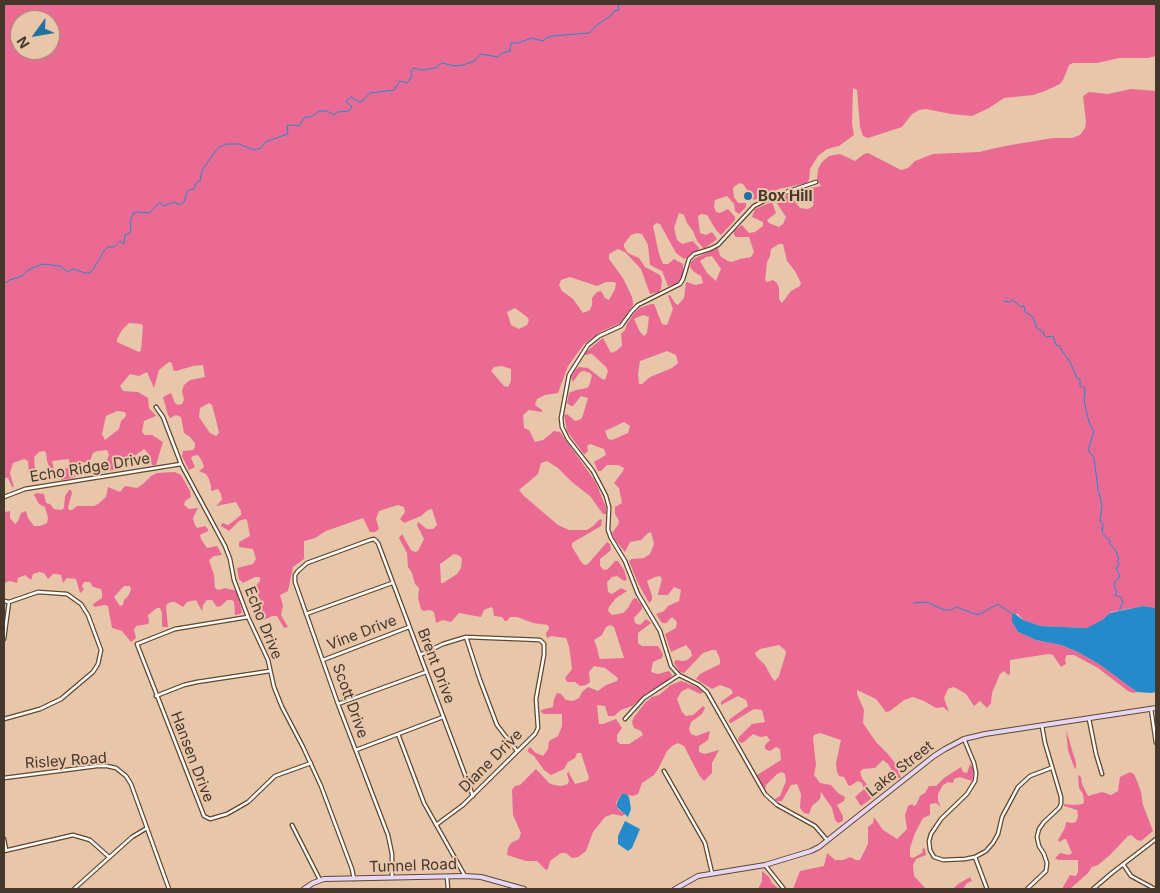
<!DOCTYPE html>
<style>
body{margin:0}
#map{position:relative;width:1160px;height:893px;overflow:hidden;background:#e8c6a9;font-family:Inter,sans-serif}
canvas{display:block}
.frame{position:absolute;inset:0;border:5px solid #45372c;pointer-events:none}
.north{position:absolute;left:10px;top:10px;width:50px;height:50px;box-sizing:border-box;background:#e8c6a9;border:1px solid #a78d77;border-radius:50%;rotate:238deg;font-size:14px;font-weight:700;line-height:20px;text-align:center;color:#45372c}
.north::after{content:'';display:block;margin:auto;width:18px;height:22px;background:#2371a3;clip-path:polygon(50% 0,100% 100%,50% 72%,0 100%)}
</style>
<div id="map">
<canvas width="1160" height="893"></canvas>
<div class="frame"></div>
<div class="north">N</div>
</div>
<script>
const g = document.querySelector('canvas').getContext('2d');
g.lineJoin = 'round';
function paint(path, color) { g.fillStyle = color; g.fill(path, 'evenodd'); }
const shape = rows => new Path2D(rows.map(r => 'M' + r).join(''));
function strokePath(path, color, width, dash) { g.strokeStyle = color; g.lineWidth = width; g.lineCap = dash ? 'butt' : 'round'; g.setLineDash(dash || []); g.stroke(path); }
function label(font, color, halo, rows, align = 'center') {
  g.font = font + ' Inter,sans-serif'; g.lineWidth = 4; g.setLineDash([]); g.textBaseline = 'middle'; g.strokeStyle = halo; g.fillStyle = color; for (const [text, x, y, turn = 0] of rows) {
    g.save(); g.translate(x, y); g.rotate((+turn || 0) * Math.PI / 180); g.textAlign = isNaN(turn) ? turn : align; if (halo) g.strokeText(text, 0, 0); g.fillText(text, 0, 0); g.restore();
  }
}
const forest = shape([
 [4,4,1156,4,1156,56,1148,58,1119,58,1097,63,1073,63,1069,65,1063,80,1060,84,1045,91,1033,95,1004,98,989,108,972,116,951,114,926,109,919,110,912,114,902,127,868,138,863,136,860,127,857,90,853,88,852,123,854,135,839,146,827,149,818,156,810,169,809,180,807,183,779,189,754,200,743,184,740,183,735,186,733,188,734,197,738,203,746,203,746,207,739,214,735,211,734,204,727,196,715,200,714,207,716,212,720,213,728,209,735,217,735,220,721,235,716,230,707,215,701,214,698,216,700,233,706,235,712,232,717,239,704,249,697,241,693,231,687,223,684,215,679,213,674,228,677,240,682,244,693,241,699,248,698,251,684,259,676,253,660,224,656,223,653,226,659,254,663,264,668,264,674,259,683,264,683,274,680,280,676,284,668,286,662,271,650,265,648,245,642,234,637,233,631,235,624,244,624,247,628,253,639,258,645,267,660,275,662,280,661,289,659,292,650,294,641,269,625,252,618,249,609,254,609,259,623,278,632,297,633,302,633,305,620,323,600,332,584,344,568,366,558,393,545,395,537,399,535,405,542,410,542,412,529,410,523,415,524,428,529,430,535,442,543,440,554,431,560,432,595,481,606,507,606,514,603,514,590,496,572,482,558,468,547,461,541,463,538,474,519,490,524,496,558,525,569,530,587,530,593,526,600,519,602,520,601,526,572,543,572,547,582,563,585,565,588,564,607,542,610,544,611,550,600,559,600,566,604,570,608,569,615,561,618,561,624,570,627,580,624,581,617,576,612,577,607,582,608,592,612,594,621,588,627,591,616,598,609,607,608,611,612,615,623,613,628,608,633,599,636,598,642,606,642,609,634,618,635,623,640,625,646,619,651,623,638,633,638,643,642,646,658,646,663,654,662,658,653,662,651,672,658,674,669,671,672,675,669,680,647,693,632,706,621,710,614,716,608,716,605,706,597,705,599,724,603,724,616,719,622,728,617,735,617,741,620,744,629,744,643,735,641,731,634,728,632,722,634,717,645,703,652,697,659,695,671,685,681,681,697,687,703,692,700,694,688,688,681,692,677,699,682,712,686,716,693,715,703,706,705,708,702,714,691,722,689,729,691,734,696,736,710,731,708,740,699,746,699,752,705,754,719,750,712,763,712,773,704,781,699,775,684,746,678,743,672,746,667,751,658,769,654,775,642,783,638,794,633,796,622,794,616,802,618,809,625,814,622,816,613,814,605,817,593,832,586,851,578,857,572,858,566,853,561,853,550,861,548,869,546,870,537,861,526,861,507,855,508,848,511,843,519,839,521,833,513,815,512,790,515,786,520,785,536,769,549,783,554,785,561,786,568,784,569,781,567,774,568,771,575,784,587,781,589,778,581,753,577,753,575,758,568,762,564,769,551,775,544,770,534,756,528,752,528,749,530,747,536,753,543,756,548,749,549,741,558,736,562,726,562,714,544,714,541,712,541,710,553,707,554,699,557,693,561,694,566,700,573,701,579,698,582,692,588,687,598,691,606,685,617,681,618,678,605,668,594,666,589,672,590,682,586,685,580,686,575,682,567,682,565,678,572,669,569,646,566,638,551,636,547,638,546,633,549,629,548,625,533,623,517,617,510,617,507,621,505,621,502,617,494,616,493,609,491,607,484,610,481,617,459,613,451,622,443,620,436,623,434,612,430,610,423,611,421,609,418,598,419,588,415,584,412,573,408,567,407,553,399,538,402,534,411,550,415,552,418,551,424,539,417,525,418,522,427,529,433,529,437,525,432,509,428,510,421,516,404,523,400,519,405,512,404,507,398,505,379,511,376,519,379,529,375,532,370,532,363,518,326,531,315,538,304,541,304,559,293,567,288,591,280,595,283,606,281,615,288,627,284,628,277,616,272,616,260,622,256,617,256,613,262,610,262,603,257,593,249,597,247,593,255,587,260,581,260,577,255,577,243,583,239,579,237,568,253,564,256,559,253,549,239,547,239,542,250,536,247,520,245,519,239,521,229,531,221,526,222,523,228,525,231,523,241,515,241,511,236,502,216,506,222,500,221,494,218,489,211,491,211,486,209,479,206,474,199,471,204,467,202,461,198,455,193,456,191,458,195,467,189,470,182,456,183,451,193,450,195,447,195,443,190,437,184,433,181,417,176,415,170,418,168,415,163,397,171,393,175,403,178,405,182,404,184,400,182,391,184,385,190,380,205,377,203,365,193,366,176,371,173,370,172,363,169,362,159,370,154,388,147,372,139,376,130,374,120,386,123,391,138,392,148,398,149,408,156,416,144,421,142,432,145,435,152,435,163,442,156,465,152,465,148,453,144,449,133,457,132,467,130,466,128,457,121,457,115,460,114,470,100,472,98,471,99,466,107,460,109,455,107,450,98,451,93,453,90,461,75,464,75,468,77,475,73,478,61,480,58,477,61,471,69,467,69,459,52,461,56,478,54,480,47,461,46,452,43,451,39,452,34,457,36,481,29,473,28,461,24,459,13,463,10,473,14,487,12,487,8,478,4,478],
 [20,20,50,20,50,50,20,50],
 [570,277,597,286,606,282,613,282,616,283,615,289,609,300,605,298,601,291,597,292,592,298,592,305,590,310,583,313,573,299,562,291,559,285,561,280],
 [515,308,527,317,529,320,527,325,519,329,511,325,507,312],
 [129,323,141,324,143,326,141,350,139,352,117,342,117,339,122,330],
 [502,366,511,369,511,381,508,387,504,386,491,371,494,367],
 [209,403,212,405,218,428,219,433,216,436,210,433,199,417,200,408],
 [117,411,125,412,126,416,121,421,119,429,105,440,102,434,106,416],
 [454,554,458,555,462,558,461,568,457,574,443,583,441,583,440,564],
 [610,625,614,627,624,658,600,659,599,657,597,648,594,640,602,635,606,627],
 [1131,89,1156,91,1156,608,1143,606,1111,612,1102,620,1091,627,1086,628,1041,626,1023,620,1018,614,1013,614,1012,622,1018,632,1036,640,1061,645,1078,652,1099,664,1137,692,1133,693,1128,691,1098,668,1074,655,1067,655,1065,659,1066,664,1061,667,1053,655,1048,654,1010,660,1010,674,1008,675,1004,671,1000,674,992,693,991,703,987,708,980,701,974,706,966,694,956,688,953,687,948,689,944,698,949,712,943,707,936,708,924,701,913,697,904,700,890,711,886,712,876,699,857,690,857,694,864,710,863,723,876,742,888,754,895,763,901,778,897,778,888,764,883,760,875,768,863,769,860,772,862,778,875,796,861,806,855,797,864,789,862,783,858,781,850,786,848,785,844,777,839,776,837,772,836,763,841,740,820,733,814,735,813,738,816,765,814,775,820,783,831,785,838,793,845,797,844,801,837,805,843,816,843,821,838,823,835,820,832,808,821,792,820,799,812,806,809,814,804,813,800,808,801,794,797,784,791,785,782,801,776,801,775,799,780,796,786,781,785,774,782,772,777,774,766,785,765,789,761,786,757,775,781,760,780,749,776,747,770,751,765,749,765,745,770,740,767,736,760,737,753,734,744,742,741,743,738,740,739,737,752,724,765,722,762,710,754,709,731,723,729,722,730,719,748,706,746,700,738,696,721,705,721,702,733,693,731,689,720,685,712,689,696,679,700,674,720,664,720,659,716,650,712,650,703,653,684,673,680,672,674,663,676,660,683,661,687,660,692,656,691,651,686,645,671,652,665,634,676,628,677,622,672,617,666,623,662,623,656,614,664,611,668,606,679,601,681,590,674,587,668,595,658,595,658,594,662,579,660,576,655,577,647,581,652,596,652,600,649,603,638,583,629,561,632,559,644,558,650,554,654,544,651,532,648,533,641,540,630,542,625,552,615,540,612,533,618,525,619,521,615,514,615,507,622,503,619,488,614,483,623,471,624,468,618,465,607,465,601,471,598,471,594,462,606,455,604,449,590,444,587,446,588,451,585,454,583,453,567,431,564,415,567,414,575,421,579,420,582,418,588,398,581,396,573,406,571,406,567,403,569,393,576,390,587,388,589,386,592,376,590,373,584,371,580,372,573,382,571,377,576,369,579,367,588,368,602,379,605,380,608,371,606,367,592,354,584,355,586,352,603,338,611,353,616,351,622,346,621,334,625,330,627,324,635,312,640,308,651,304,654,304,662,324,667,325,673,309,668,296,670,295,675,303,678,305,684,298,686,282,696,285,703,283,701,276,694,272,690,267,691,262,695,258,718,248,720,256,728,261,732,262,740,259,751,257,754,252,749,237,736,237,734,235,734,231,742,225,749,233,755,232,763,226,763,222,752,217,755,209,772,202,776,213,767,220,769,223,779,227,783,224,786,217,776,202,778,197,790,195,800,208,808,209,812,207,814,204,810,198,800,192,803,190,821,186,817,179,818,169,822,162,829,156,840,154,855,161,864,154,868,153,901,170,908,168,915,161,933,154,979,152,1005,146,1053,138,1072,138,1080,135,1085,128,1086,122,1083,96,1089,92,1108,94],
 [779,244,783,244,787,261,795,271,801,283,800,286,791,291,782,303,779,299,779,288,777,283,773,280,767,282,765,280,767,262,770,256,771,249],
 [712,256,721,269,716,281,707,273,700,261,706,257],
 [643,315,649,317,647,333,644,336,640,332,634,319],
 [667,351,676,355,678,363,672,368,650,377,642,384,639,384,638,374,640,361],
 [624,422,630,426,628,433,612,440,608,439,605,431],
 [779,645,785,650,786,653,779,676,775,681,772,678,765,665,756,656,755,653,760,649],
 [175,472,181,475,190,491,191,497,185,501,184,505,189,509,198,508,193,518,195,525,197,528,205,526,208,529,208,531,200,535,201,539,207,548,217,546,222,555,214,556,209,560,214,575,215,588,218,590,225,588,237,591,242,612,240,614,235,615,234,602,232,600,227,600,221,606,217,607,212,600,207,600,203,605,202,611,196,600,187,602,183,607,175,602,171,602,167,604,166,607,168,627,164,627,162,626,162,613,160,608,157,608,148,615,149,622,148,624,136,626,134,630,136,638,131,642,122,631,112,628,108,606,105,605,94,607,93,604,102,598,102,592,101,589,93,587,90,582,84,582,82,586,84,590,80,593,76,579,67,578,63,583,61,575,57,574,53,574,48,579,44,573,39,572,33,574,31,580,25,575,18,578,17,583,10,581,4,583,5,512,10,511,10,518,15,524,18,521,21,513,26,511,28,518,34,526,40,526,47,523,48,518,45,507,39,504,34,495,36,493,44,494,46,503,50,504,54,509,61,510,64,508,65,496,69,490,71,490,72,493,68,507,69,510,72,510,77,506,94,506,98,504,106,497,108,487,120,492,125,486,137,488,143,484,151,476,157,473],
 [124,586,130,586,131,590,128,596,124,600,123,605,120,606,114,597],
 [1066,730,1076,763,1076,769,1074,767,1068,750],
 [970,764,974,769,972,781,960,777,954,779,953,783,948,782,943,785,938,794,938,801,941,807,936,803,930,804,930,815,923,818,915,833,910,848,910,857,913,858,922,853,923,848,925,849,926,855,916,859,913,865,914,876,926,889,793,889,800,871,824,866,827,853,835,860,843,860,850,857,856,860,860,860,868,844,868,827,873,823,874,817,883,830,897,839,907,829,905,815,908,806,912,804,914,806,916,805,920,796,925,793,929,786,936,786,944,778,961,767,963,772,967,773],
 [1130,772,1134,774,1137,781,1141,792,1143,805,1153,831,1141,841,1137,840,1131,835,1128,836,1110,855,1098,865,1092,867,1088,873,1070,889,1062,889,1070,875,1076,876,1078,872,1078,860,1058,860,1055,858,1060,853,1069,855,1072,853,1066,839,1064,839,1060,842,1058,840,1065,828,1066,822,1072,823,1076,822,1078,816,1077,810,1064,806,1064,804,1074,805,1083,804,1084,801,1083,794,1079,788,1078,775,1081,777,1082,784,1088,796,1102,792,1111,795,1118,791,1120,777],
 [762,871,769,877,772,883,779,889,758,889,762,881],
 [970,877,972,881,967,883,963,889,953,889,958,884]
]);
const water = shape([
 [1143,606,1156,608,1156,692,1151,693,1137,692,1099,664,1078,652,1061,645,1036,640,1018,632,1012,622,1012,615,1014,613,1023,620,1041,626,1087,628,1102,620,1110,613],
 [622,794,626,794,629,797,631,809,628,817,617,807,617,802],
 [625,821,640,829,632,848,628,851,618,844,618,836]
]);
const stream = shape([
 [4,283,6,283,9,280,22,276,28,270,42,264,60,266,68,272,73,269,85,273,90,273,94,268,104,251,108,247,114,247,120,241,124,244,125,235,130,233,131,229,130,222,133,213,136,212,149,213,160,202,163,206,174,202,180,205,184,202,187,192,189,190,194,189,197,182,200,181,202,170,218,148,226,144,239,144,254,150,261,148,265,142,288,134,287,126,293,125,299,126,305,117,311,117,319,111,327,111,334,115,337,112,349,111,352,107,346,101,351,97,359,102,362,101,370,93,394,90,400,81,407,83,412,76,411,71,414,68,421,70,435,68,442,63,455,66,463,65,474,61,481,54,498,57,502,53,510,51,511,43,518,43,531,38,543,41,546,38,552,36,589,33,597,25,612,15,614,11,619,10,618,5,620,4],
 [1004,301,1010,302,1013,300,1021,307,1024,306,1025,312,1033,317,1037,328,1044,333,1043,334,1046,337,1053,336,1056,345,1060,346,1061,349,1070,362,1077,378,1080,379,1080,386,1085,388,1084,399,1086,410,1089,422,1094,431,1088,450,1094,458,1098,489,1097,490,1099,492,1102,506,1100,521,1103,524,1102,533,1110,541,1110,544,1116,551,1119,559,1117,561,1119,563,1118,566,1116,568,1119,574,1119,578,1115,581,1114,586,1117,592,1115,595,1121,597,1123,602,1120,608,1120,612],
 [914,603,927,602,944,610,951,610,956,607,978,615,998,604,1012,614]
]);
const minor = shape([
 [816,182,772,197,754,206,718,245,710,249,694,254,689,259,683,279,680,284,638,305,632,311,621,326,599,336,588,345,569,375,561,418,562,427,568,439,593,471,606,496,609,507,608,530,611,538,625,561,638,594,660,631,671,666,679,675,699,685,707,692,765,794,777,805,815,826,827,840],
 [156,407,163,417,181,464,225,546,230,559,234,580,248,617,268,660,274,687,282,707,303,747,321,786,352,869,354,879],
 [4,497,25,489,181,464],
 [4,601,9,602,38,592,67,594,81,604,88,615,101,650,98,664,93,672,61,699,40,709,4,719],
 [306,614,392,583],
 [248,617,175,629,137,644,204,816,210,819,227,814,248,802,275,776,311,763],
 [466,637,480,680,497,725,517,751],
 [4,639,9,602],
 [420,655,443,644,466,637,540,640,544,644,544,655,536,699,538,728,535,734,463,805,436,825],
 [323,660,409,627],
 [156,696,184,685,197,682,270,671],
 [338,704,426,672],
 [1151,709,1156,743],
 [625,719,644,698,679,675],
 [1089,719,1096,754,1102,774],
 [398,734,424,803,465,876],
 [964,739,974,763,976,773,975,781,967,794,941,819,931,834,929,841,930,850,934,857,943,860,965,859,975,857,986,851,993,843,998,834,1002,817,1018,787,1030,776,1051,768],
 [356,750,443,717],
 [664,771,705,843,712,873],
 [4,778,97,766,107,766,116,768,126,776,131,784,169,889],
 [292,825,320,880],
 [4,839,6,850],
 [4,851,73,835,90,840,109,857],
 [975,857,987,889],
 [1123,864,1131,876,1155,889],
 [765,865,784,889],
 [392,877,392,854,388,835,338,704,295,582,295,575,298,571,307,563,370,540,374,539,378,543,473,796],
 [447,877,448,889],
 [74,889,132,837,147,828],
 [1027,889,1046,871,1047,863,1044,854,1039,846,1037,837,1039,829,1044,822,1059,808,1061,804,1061,797,1045,743,1042,726],
 [1093,889,1113,872,1156,839]
]);
const secondary = shape([
 [304,889,313,883,324,879,465,876,481,877,524,889],
 [675,889,698,876,765,865,811,851,819,847,934,756,945,749,964,739,985,734,1156,708]
]);
const markers = [
 [748,196,5,"#2371a3"]
];
const poiNames = [
 ["Box Hill",758,196]
];
const streetNames = [
 ["Echo Ridge Drive",90,468,-9],
 ["Echo Drive",263,623,68],
 ["Vine Drive",362,633,-21],
 ["Brent Drive",436,666,69],
 ["Scott Drive",350,701,70],
 ["Hansen Drive",192,757,69],
 ["Risley Road",66,761,-4],
 ["Diane Drive",491,761,-45],
 ["Lake Street",900,769,-38],
 ["Tunnel Road",413,866,-2]
];
paint(forest, '#ea6a94');
paint(water, '#248ac9');
strokePath(stream, '#248ac9', 1);
strokePath(minor, '#63462c', 5);
strokePath(secondary, '#63462c', 6);
strokePath(minor, '#fff', 2.5);
strokePath(secondary, '#e5d7f8', 4);
for (const [x, y, r, color] of markers) { const dot = new Path2D(); dot.arc(x, y, r, 0, 2 * Math.PI); g.fillStyle = color; g.fill(dot); strokePath(dot, '#e8c6a9', 2); }
label('bold 15px', '#45372c', '#e8c6a9', poiNames, 'left');
label('15px', '#45372c', '#e8c6a9', streetNames);
</script>
